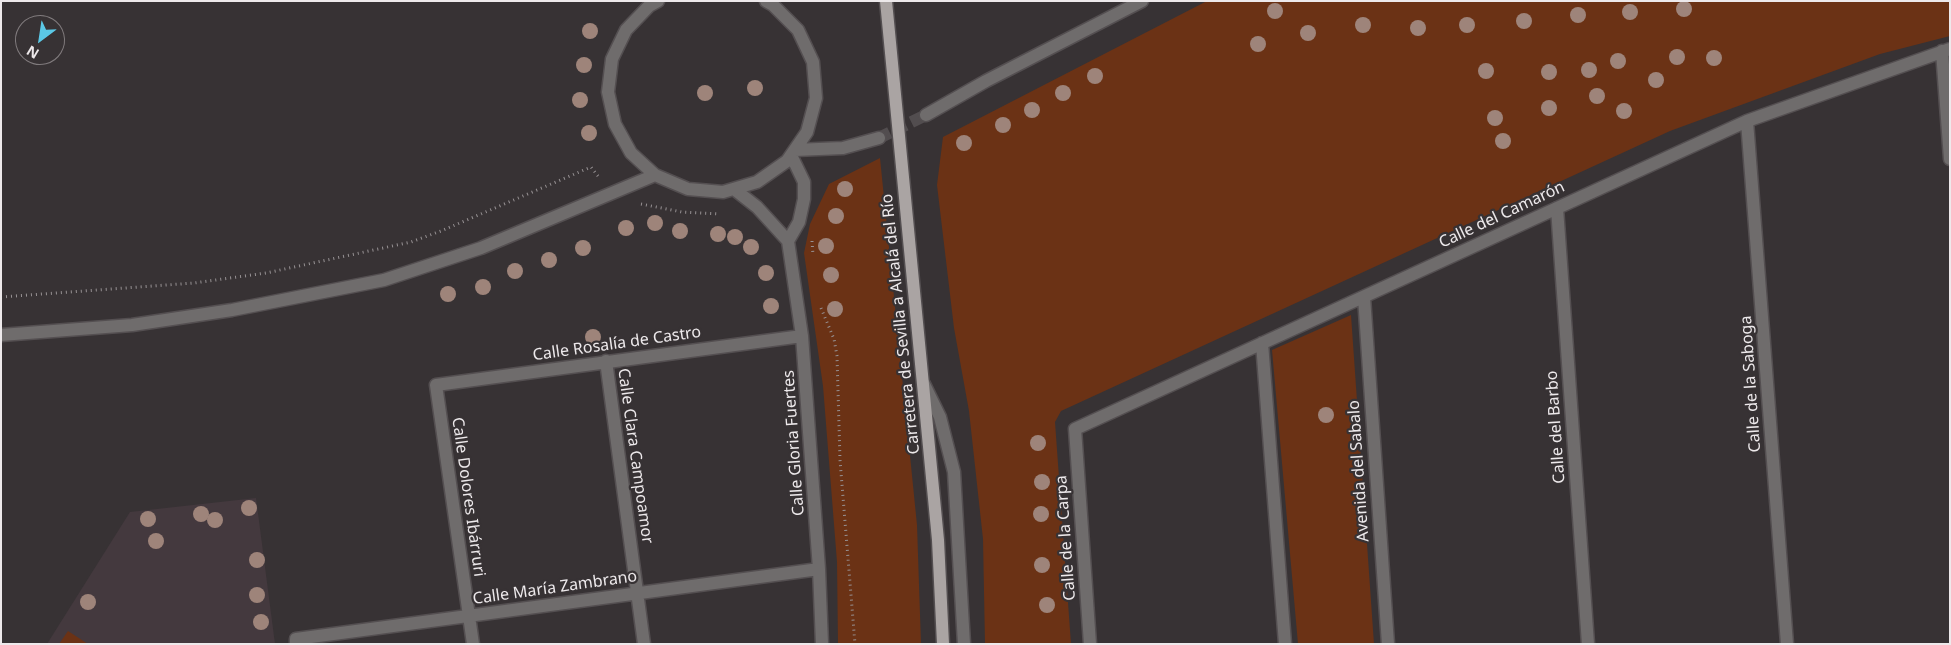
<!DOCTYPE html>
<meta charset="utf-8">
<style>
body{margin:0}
#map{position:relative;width:1951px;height:645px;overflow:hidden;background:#373234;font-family:"Noto Sans",sans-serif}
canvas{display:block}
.frame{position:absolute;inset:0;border:2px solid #ede9eb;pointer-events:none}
.north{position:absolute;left:15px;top:15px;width:50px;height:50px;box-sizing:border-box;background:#373234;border:1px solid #807b7d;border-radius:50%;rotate:211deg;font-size:14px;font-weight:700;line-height:20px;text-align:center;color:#ede9eb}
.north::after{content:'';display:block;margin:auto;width:18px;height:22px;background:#5bc8e6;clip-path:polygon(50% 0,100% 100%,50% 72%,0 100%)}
</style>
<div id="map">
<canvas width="1951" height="645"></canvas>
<div class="frame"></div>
<div class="north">N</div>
</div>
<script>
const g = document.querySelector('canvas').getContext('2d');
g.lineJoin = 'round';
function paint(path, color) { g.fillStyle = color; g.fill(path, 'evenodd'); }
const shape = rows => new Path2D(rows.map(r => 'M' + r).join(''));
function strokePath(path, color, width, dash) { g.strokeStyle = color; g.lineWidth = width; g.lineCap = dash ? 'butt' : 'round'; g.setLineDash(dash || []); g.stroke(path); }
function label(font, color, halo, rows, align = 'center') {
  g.font = font + ' "Noto Sans",sans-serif'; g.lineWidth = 4.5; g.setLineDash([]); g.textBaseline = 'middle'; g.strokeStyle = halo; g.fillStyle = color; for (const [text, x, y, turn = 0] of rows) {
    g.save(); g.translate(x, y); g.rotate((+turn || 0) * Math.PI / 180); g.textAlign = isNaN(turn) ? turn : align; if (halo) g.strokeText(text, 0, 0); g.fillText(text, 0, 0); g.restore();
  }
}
const built = shape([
 [256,498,275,644,47,644,130,512]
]);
const green = shape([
 [1207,1,1950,1,1950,36,1880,54,1670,131,1061,411,1055,422,1071,644,985,644,983,539,969,411,954,328,937,185,943,137],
 [880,158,917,525,921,644,838,644,837,562,823,386,804,253,810,224,829,184],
 [1351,315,1374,644,1298,644,1272,350],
 [68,631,88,644,59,644]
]);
const minorTunnel = shape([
 [879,138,926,115]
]);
const path = shape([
 [641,204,682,212,719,214],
 [812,241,813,255],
 [1,297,194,283,266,273,411,242,441,231,591,167,598,176],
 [821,308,834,339,837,356,840,460,855,644]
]);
const minor = shape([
 [658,1,649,6,626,30,612,59,608,92,615,124,631,153,655,175,688,189,723,192,757,182,787,161,807,132,816,98,813,62,798,30,773,5,766,1],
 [1942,51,1950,159],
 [926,115,986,81,1142,1],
 [1747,121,1787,644],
 [795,150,843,148,879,138],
 [734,189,757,207,788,241],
 [1557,208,1588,644],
 [788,241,802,336,819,569,822,644],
 [788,241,799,222,804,199,804,182,791,155],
 [1364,297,1388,644],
 [1,335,132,325,232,310,384,280,481,248,655,175],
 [1262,343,1285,644],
 [606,361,644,644],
 [924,384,940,417,954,472,964,644],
 [296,644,296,639,819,569],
 [473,644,436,385,802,336],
 [1090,644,1075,429,1747,121,1950,49]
]);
const major = shape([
 [886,1,938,540,943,644]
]);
const trees = [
 [1684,9],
 [1275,11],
 [1630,12],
 [1578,15],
 [1524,21],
 [1363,25],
 [1467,25],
 [1418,28],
 [590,31],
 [1308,33],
 [1258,44],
 [1677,57],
 [1714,58],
 [1618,61],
 [584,65],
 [1589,70],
 [1486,71],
 [1549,72],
 [1095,76],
 [1656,80],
 [755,88],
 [705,93],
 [1063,93],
 [1597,96],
 [580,100],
 [1549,108],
 [1032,110],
 [1624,111],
 [1495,118],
 [1003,125],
 [589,133],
 [1503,141],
 [964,143],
 [845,189],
 [836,216],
 [655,223],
 [626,228],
 [680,231],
 [718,234],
 [735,237],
 [826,246],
 [751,247],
 [583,248],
 [549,260],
 [515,271],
 [766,273],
 [831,275],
 [483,287],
 [448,294],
 [771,306],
 [835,309],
 [593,337],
 [1326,415],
 [1038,443],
 [1042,482],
 [249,508],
 [201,514],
 [1041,514],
 [148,519],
 [215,520],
 [156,541],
 [257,560],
 [1042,565],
 [257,595],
 [88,602],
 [1047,605],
 [261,622]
];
const streetNames = [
 ["Calle del Camarón",1502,215,-25],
 ["Carretera de Sevilla a Alcalá del Río",901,324,-96],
 ["Calle Rosalía de Castro",617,344,-8],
 ["Calle de la Saboga",1751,384,-94],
 ["Calle del Barbo",1556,427,-94],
 ["Calle Gloria Fuertes",794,443,-94],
 ["Calle Clara Campoamor",635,456,82],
 ["Avenida del Sabalo",1359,471,-94],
 ["Calle Dolores Ibárruri",468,497,82],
 ["Calle de la Carpa",1066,538,-94],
 ["Calle María Zambrano",555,588,-8]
];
paint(built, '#44393e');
paint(green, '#6b3215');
strokePath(minorTunnel, '#524d4f', 12, [12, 6]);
strokePath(minor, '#544f51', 15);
strokePath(major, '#544f51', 15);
strokePath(path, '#979294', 3, [1, 4]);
strokePath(minor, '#6f6c6c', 12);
strokePath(major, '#aaa4a3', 12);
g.fillStyle = '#9e847a';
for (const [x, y] of trees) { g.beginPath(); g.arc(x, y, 8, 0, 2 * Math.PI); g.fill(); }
label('16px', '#ede9eb', '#373234', streetNames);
</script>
